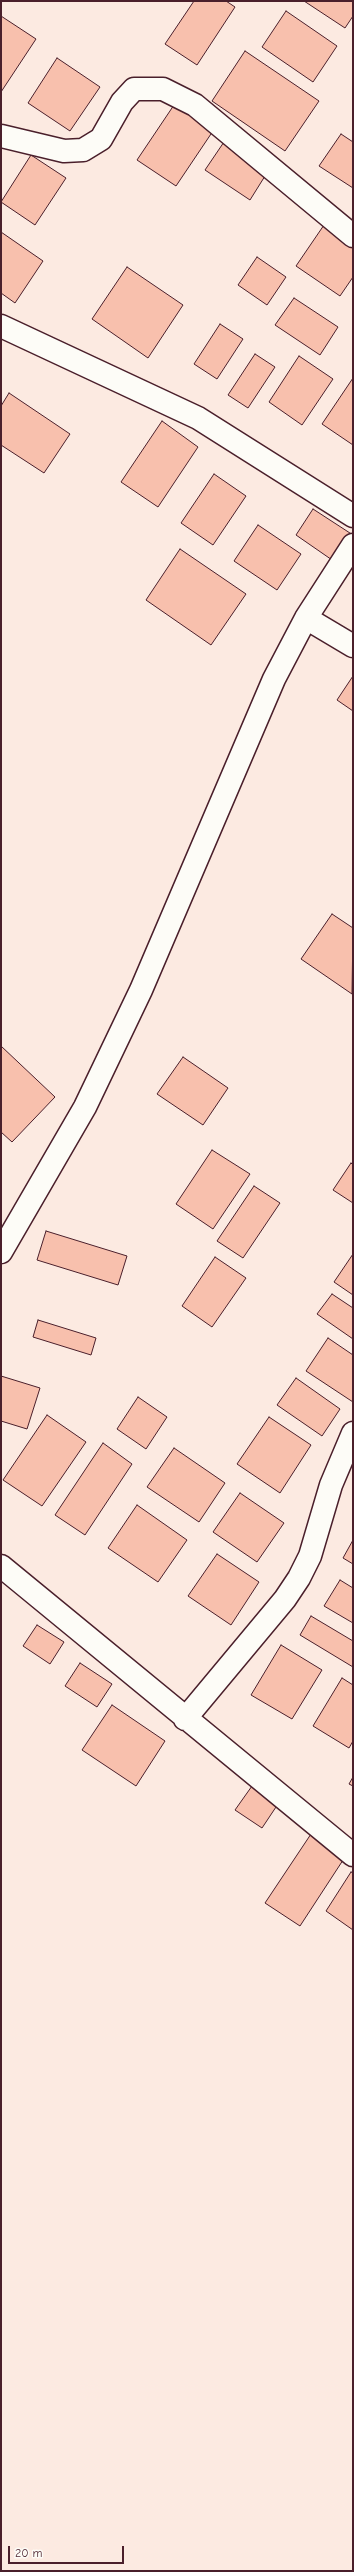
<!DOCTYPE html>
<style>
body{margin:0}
#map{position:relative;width:354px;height:2572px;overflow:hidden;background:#fceae1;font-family:"Comic Neue",sans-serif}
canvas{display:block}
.frame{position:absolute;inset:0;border:2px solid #4a1f2b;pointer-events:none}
.scale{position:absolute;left:8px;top:2546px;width:116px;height:18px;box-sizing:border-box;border:2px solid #4a1f2b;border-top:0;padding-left:5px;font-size:12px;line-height:14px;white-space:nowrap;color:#4a1f2b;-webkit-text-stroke:3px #fdfcf7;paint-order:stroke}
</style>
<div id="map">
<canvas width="354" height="2572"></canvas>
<div class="frame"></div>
<div class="scale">20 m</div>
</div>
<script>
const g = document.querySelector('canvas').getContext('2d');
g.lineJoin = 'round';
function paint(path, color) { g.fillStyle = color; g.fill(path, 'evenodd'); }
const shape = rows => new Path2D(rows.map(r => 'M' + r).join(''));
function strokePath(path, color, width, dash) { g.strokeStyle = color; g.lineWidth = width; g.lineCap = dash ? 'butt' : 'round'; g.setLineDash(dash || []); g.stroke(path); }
const building = shape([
 [194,1,226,1,235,7,197,65,165,44,194,1],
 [304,1,353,1,353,16,345,28,304,1],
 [286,11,337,46,313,82,262,47,286,11],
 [1,16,36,39,1,92,1,16],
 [245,51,319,101,285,151,212,101,245,51],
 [57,58,100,87,70,131,28,103,57,58],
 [176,102,215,128,176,186,137,160,176,102],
 [341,134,353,142,353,188,319,166,341,134],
 [226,139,270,168,250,200,205,170,226,139],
 [31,155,66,178,35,225,1,202,31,155],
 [324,225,353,244,353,277,340,296,296,266,324,225],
 [1,232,43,261,15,303,1,293,1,232],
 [257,257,286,277,267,305,238,285,257,257],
 [127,267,183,305,148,358,92,319,127,267],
 [294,298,338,327,320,355,275,325,294,298],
 [220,324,243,339,217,379,194,364,220,324],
 [255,354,275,367,248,408,228,395,255,354],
 [299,356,333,379,302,425,269,402,299,356],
 [353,378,353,445,322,424,353,378],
 [9,393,70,434,44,473,1,445,1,406,9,393],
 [162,421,198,447,158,507,121,482,162,421],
 [214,474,246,496,213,545,181,523,214,474],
 [313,509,353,535,335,562,296,535,313,509],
 [258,525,301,554,277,590,234,561,258,525],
 [180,549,246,594,211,645,146,600,180,549],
 [353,676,353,711,337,700,353,676],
 [332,914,353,928,352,994,301,959,332,914],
 [1,1046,55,1097,12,1142,1,1132,1,1046],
 [183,1057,228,1088,203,1125,157,1094,183,1057],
 [212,1150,250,1174,213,1229,176,1204,212,1150],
 [351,1163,353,1165,353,1203,333,1190,351,1163],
 [254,1186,280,1203,243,1258,217,1241,254,1186],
 [46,1231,127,1256,118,1285,37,1260,46,1231],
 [353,1254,353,1295,334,1282,353,1254],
 [215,1257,246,1278,212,1327,182,1306,215,1257],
 [332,1294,353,1308,353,1339,317,1314,332,1294],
 [38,1320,96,1338,91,1355,33,1337,38,1320],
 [328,1338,353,1355,353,1402,306,1371,328,1338],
 [1,1376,40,1388,27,1429,1,1421,1,1376],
 [296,1378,340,1409,322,1436,277,1405,296,1378],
 [138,1397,167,1417,146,1449,117,1429,138,1397],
 [47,1415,86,1442,42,1506,3,1480,47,1415],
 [269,1417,311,1445,280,1493,237,1464,269,1417],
 [103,1443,132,1464,85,1535,55,1515,103,1443],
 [174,1448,225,1483,199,1522,147,1487,174,1448],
 [240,1493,284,1523,257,1562,213,1532,240,1493],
 [137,1505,187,1540,158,1582,108,1548,137,1505],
 [353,1540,353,1564,343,1558,353,1540],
 [217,1554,259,1582,231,1625,188,1596,217,1554],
 [340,1580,353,1588,353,1623,324,1606,340,1580],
 [311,1616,353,1641,353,1667,300,1635,311,1616],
 [37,1625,64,1642,50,1664,23,1646,37,1625],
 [281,1645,322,1670,292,1719,251,1695,281,1645],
 [80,1663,112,1684,97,1707,65,1686,80,1663],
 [342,1678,353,1685,353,1741,349,1748,313,1726,342,1678],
 [112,1705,165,1741,136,1786,82,1750,112,1705],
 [353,1777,353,1786,349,1784,353,1777],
 [252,1786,278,1804,262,1828,235,1810,252,1786],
 [313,1831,347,1854,300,1926,265,1903,313,1831],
 [351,1872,353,1873,353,1930,326,1911,351,1872]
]);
const street = shape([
 [1,136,64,151,83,150,101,139,122,102,134,89,163,89,195,105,353,236],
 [1,326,198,418,353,516],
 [306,618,353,646],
 [1,1252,85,1107,141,990,274,679,306,618,353,545],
 [1,1566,353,1855],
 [185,1719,285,1599,299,1578,310,1556,331,1485,353,1433]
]);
paint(building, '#f8c0ad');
strokePath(building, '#4a1f2b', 1);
strokePath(street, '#4a1f2b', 25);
strokePath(street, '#fdfcf7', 22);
</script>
